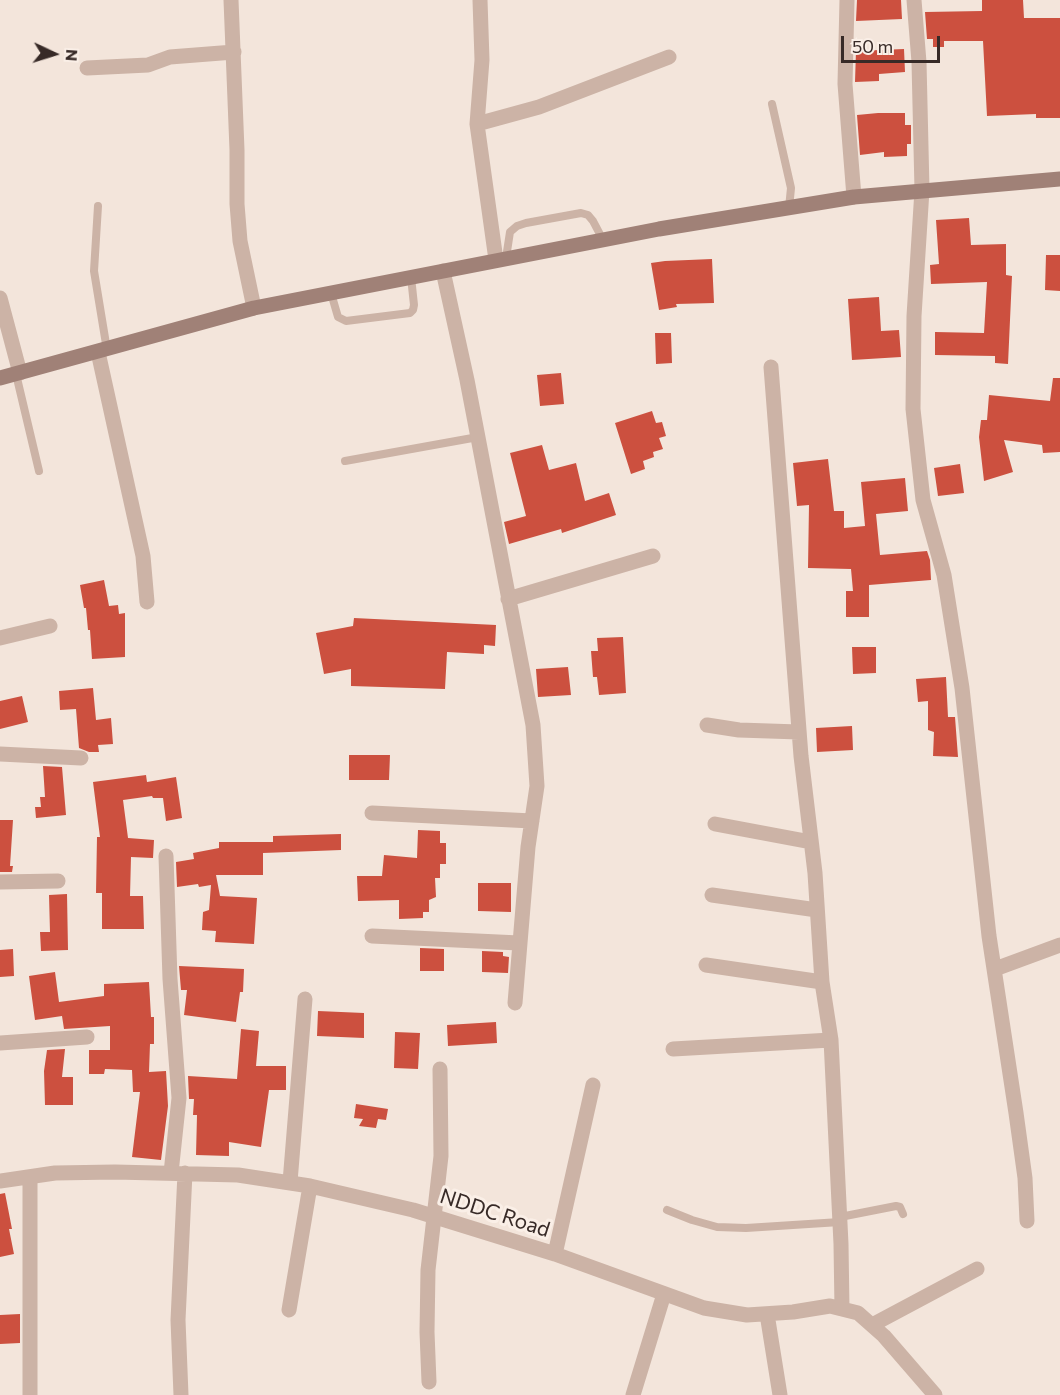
<!DOCTYPE html>
<style>
body{margin:0}
#map{position:relative;width:1060px;height:1395px;overflow:hidden;background:#f3e5db;font-family:Commissioner,sans-serif}
canvas{display:block}
.north{position:absolute;left:24px;top:24px;width:60px;height:60px;-webkit-text-stroke:4px #faefe7;paint-order:stroke;rotate:94deg;font-size:16px;font-weight:700;line-height:24px;text-align:center;color:#372a27}
.north::after{content:'';display:block;margin:auto;width:21px;height:27px;background:#372a27;clip-path:polygon(50% 0,100% 100%,50% 72%,0 100%)}
.scale{position:absolute;left:841px;top:36px;width:99px;height:27px;box-sizing:border-box;border:3px solid #372a27;border-top:0;padding-left:8px;font-size:18px;line-height:21px;white-space:nowrap;color:#372a27;-webkit-text-stroke:4px #faefe7;paint-order:stroke}
</style>
<div id="map">
<canvas width="1060" height="1395"></canvas>
<div class="north">N</div>
<div class="scale">50 m</div>
</div>
<script>
const g = document.querySelector('canvas').getContext('2d');
g.lineJoin = 'round';
function paint(path, color) { g.fillStyle = color; g.fill(path, 'evenodd'); }
const shape = rows => new Path2D(rows.map(r => 'M' + r).join(''));
function strokePath(path, color, width, dash) { g.strokeStyle = color; g.lineWidth = width; g.lineCap = dash ? 'butt' : 'round'; g.setLineDash(dash || []); g.stroke(path); }
function label(font, color, halo, rows, align = 'center') {
  g.font = font + ' Commissioner,sans-serif'; g.lineWidth = 6; g.setLineDash([]); g.textBaseline = 'middle'; g.strokeStyle = halo; g.fillStyle = color; for (const [text, x, y, turn = 0] of rows) {
    g.save(); g.translate(x, y); g.rotate((+turn || 0) * Math.PI / 180); g.textAlign = isNaN(turn) ? turn : align; if (halo) g.strokeText(text, 0, 0); g.fillText(text, 0, 0); g.restore();
  }
}
const building = shape([
 [857,0,901,0,902,19,856,21],
 [982,0,1023,0,1024,18,1060,18,1060,118,1036,118,1036,114,987,116,983,41,944,41,944,47,933,47,933,39,927,39,925,12,982,11],
 [904,49,905,72,879,74,879,81,855,82,856,51],
 [878,113,905,113,905,125,911,125,911,144,907,144,907,156,884,157,884,152,860,155,857,115],
 [969,218,971,245,1006,244,1006,275,1012,276,1008,364,995,363,995,356,935,355,935,332,984,333,987,282,931,284,930,265,939,264,936,220],
 [1046,255,1060,255,1060,291,1045,290],
 [712,259,714,303,676,304,677,307,659,310,651,263,665,261],
 [879,297,881,331,899,330,901,357,852,360,848,299],
 [655,333,671,333,672,363,656,364],
 [561,373,564,404,540,406,537,375],
 [1053,378,1060,378,1060,452,1043,453,1042,445,1004,440,1013,472,984,481,979,437,981,420,987,420,989,395,1050,401],
 [652,411,656,423,662,422,666,436,659,438,663,449,653,452,654,457,643,461,645,469,631,474,615,423],
 [542,445,549,470,576,463,585,501,609,493,616,515,562,533,561,529,509,544,504,522,526,516,510,453],
 [828,459,834,511,844,511,844,528,865,526,861,482,905,478,908,511,876,514,880,555,927,551,930,560,931,580,869,585,869,617,846,617,846,591,853,591,851,569,808,568,809,505,797,506,793,463],
 [960,464,964,493,938,496,934,468],
 [104,580,109,606,118,605,119,614,125,613,125,657,92,659,90,630,88,630,86,608,84,608,80,585],
 [354,618,496,625,495,646,484,645,484,654,447,652,445,689,351,686,351,669,324,674,316,633,353,626],
 [623,637,626,693,599,695,597,677,593,677,591,651,598,651,597,638],
 [852,647,876,647,876,673,853,674],
 [568,667,571,695,538,697,536,669],
 [946,677,948,717,955,717,958,757,933,756,934,732,928,730,928,701,918,702,916,679],
 [93,688,96,720,111,718,113,744,98,745,99,752,89,752,79,748,76,709,60,710,59,691],
 [22,696,28,722,0,729,0,701],
 [852,726,853,750,817,752,816,728],
 [349,755,390,755,389,780,349,780],
 [43,766,62,767,66,815,36,818,35,807,41,807,40,797,45,797],
 [146,775,147,782,176,777,182,818,166,821,163,798,153,798,152,796,123,800,128,838,154,840,153,858,131,857,130,896,143,896,144,929,102,929,102,893,96,893,97,837,100,837,93,782],
 [0,820,13,820,10,866,13,866,12,872,0,872],
 [418,830,440,831,440,843,446,843,446,864,440,864,440,878,435,878,436,897,429,900,429,912,423,912,423,918,399,919,399,900,358,901,357,876,382,876,384,855,417,858],
 [341,834,341,850,263,853,263,875,216,875,220,896,257,898,254,944,215,942,216,931,202,930,203,912,209,910,211,885,199,887,198,884,177,887,176,862,194,859,193,853,219,848,219,842,273,842,273,836],
 [478,883,511,883,511,912,478,911],
 [67,894,68,950,41,951,40,932,50,932,49,895],
 [420,948,444,949,444,971,420,971],
 [13,949,14,976,0,977,0,950],
 [482,951,503,952,503,956,509,957,508,973,482,972],
 [179,966,244,969,243,992,240,992,236,1022,184,1015,187,990,181,990],
 [55,972,59,1002,104,996,104,984,149,982,151,1017,154,1017,154,1044,150,1044,149,1072,166,1071,168,1106,161,1160,132,1157,140,1092,133,1092,132,1070,105,1069,104,1074,89,1074,89,1050,110,1050,110,1026,64,1029,62,1016,35,1020,29,976],
 [318,1011,364,1013,364,1038,317,1036],
 [496,1022,497,1043,448,1046,447,1025],
 [241,1029,259,1031,256,1066,286,1066,286,1090,269,1090,261,1147,229,1142,229,1156,196,1155,197,1115,193,1115,194,1099,189,1099,188,1076,237,1079],
 [395,1032,420,1033,418,1069,394,1068],
 [65,1049,62,1077,73,1077,73,1105,45,1105,44,1071,47,1050],
 [356,1104,388,1109,386,1120,378,1119,376,1128,359,1126,363,1119,354,1118],
 [5,1193,12,1229,9,1229,14,1254,0,1257,0,1194],
 [20,1314,20,1343,0,1344,0,1315]
]);
const lane = shape([
 [772,104,791,188,789,208],
 [98,206,94,271,107,350],
 [506,258,510,232,517,226,526,223,581,213,588,215,593,221,603,240],
 [331,293,338,317,346,321,410,313,413,310,414,305,411,277],
 [16,374,39,471],
 [345,461,478,437],
 [667,1210,692,1220,717,1227,746,1228,840,1222],
 [840,1217,896,1206,900,1207,903,1214]
]);
const street = shape([
 [231,0,237,150,237,204,240,241,254,308],
 [480,0,482,60,477,124,496,260],
 [847,0,845,84,854,197],
 [914,0,919,62,922,190,914,316,913,409,923,500,944,575,962,688,989,936,1016,1113,1025,1178,1027,1221],
 [87,68,148,65,170,57,234,52],
 [477,124,539,107,669,57],
 [443,271,467,380,533,725,537,786,528,847,515,1003],
 [0,298,20,373],
 [98,352,143,556,147,602],
 [771,367,801,756,815,873,822,982,831,1040,841,1244,842,1309],
 [508,599,653,556],
 [0,638,50,626],
 [707,725,739,730,799,732],
 [0,754,81,758],
 [372,813,532,821],
 [715,824,811,842],
 [166,856,170,979,179,1098,171,1173],
 [0,882,58,881],
 [712,895,817,910],
 [372,936,519,943],
 [706,965,822,982],
 [995,969,1060,945],
 [0,1043,87,1037],
 [673,1049,831,1040],
 [0,1181,55,1173,115,1172,238,1175,310,1186,413,1210,555,1254,704,1308,747,1315,793,1312,830,1306,858,1313,884,1336,935,1395],
 [290,1182,305,999],
 [555,1254,593,1085],
 [289,1310,310,1186],
 [767,1314,780,1395],
 [872,1325,977,1269],
 [429,1382,427,1332,428,1270,441,1156,440,1069],
 [30,1395,30,1177],
 [181,1395,178,1320,185,1173],
 [633,1395,664,1294]
]);
const secondary = shape([
 [0,378,254,308,659,229,854,197,1060,179]
]);
const streetNames = [
 ["NDDC Road",495,1213,18]
];
paint(building, '#cc503f');
strokePath(lane, '#ccb3a6', 8);
strokePath(street, '#ccb3a6', 15);
strokePath(secondary, '#a08177', 15);
label('21px', '#372a27', '#faefe7', streetNames);
</script>
